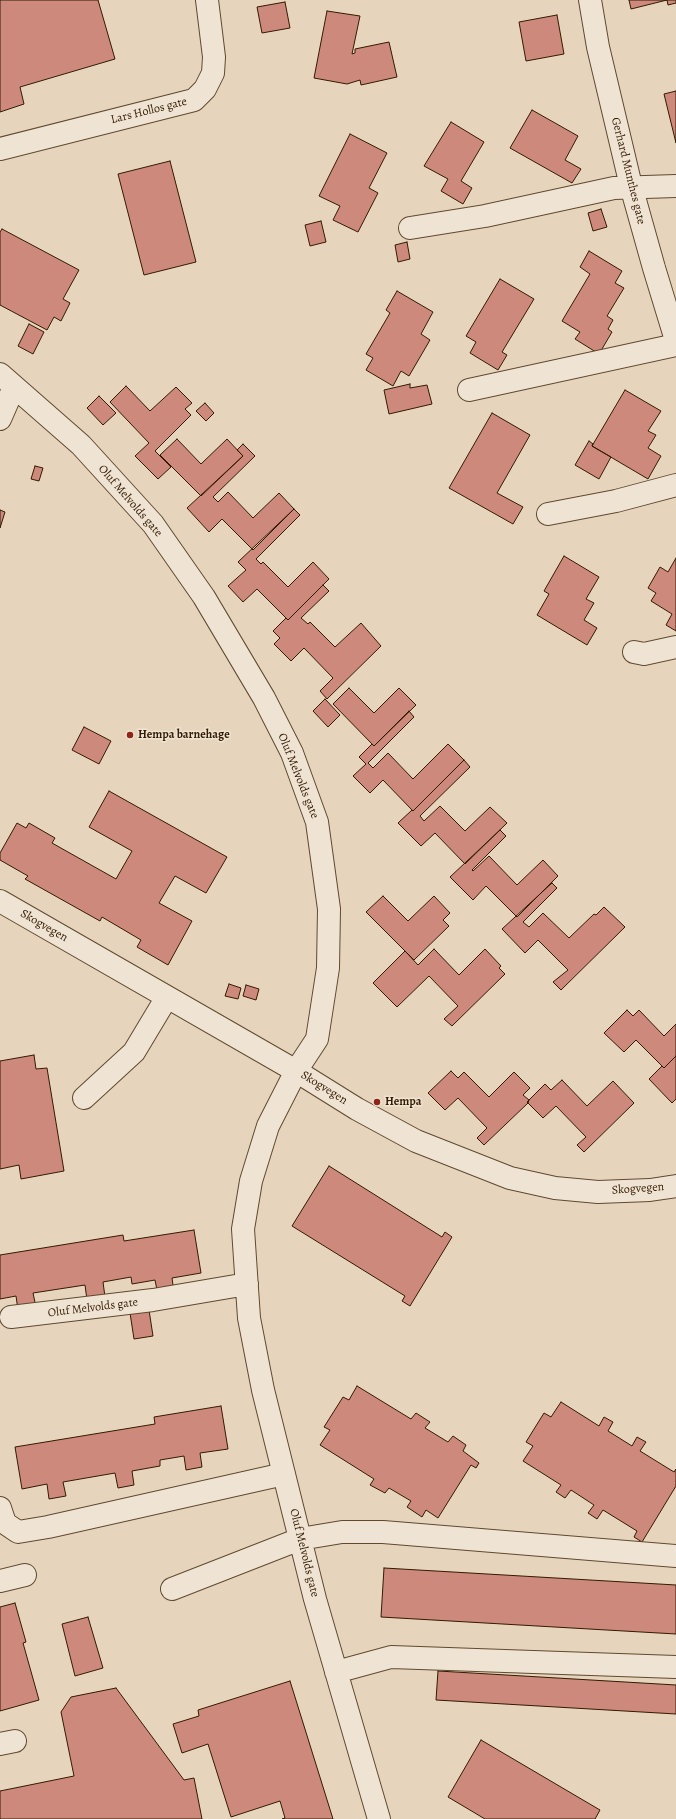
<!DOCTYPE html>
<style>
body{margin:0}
canvas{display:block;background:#e6d5bc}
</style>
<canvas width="676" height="1819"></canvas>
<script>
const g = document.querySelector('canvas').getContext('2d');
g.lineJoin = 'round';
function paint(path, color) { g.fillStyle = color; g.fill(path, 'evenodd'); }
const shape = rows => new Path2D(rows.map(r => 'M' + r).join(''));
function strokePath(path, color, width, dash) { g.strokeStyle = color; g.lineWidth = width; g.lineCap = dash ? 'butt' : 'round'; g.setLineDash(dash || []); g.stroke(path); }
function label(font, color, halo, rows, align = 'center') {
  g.font = font + ' Alegreya,serif'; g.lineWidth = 3; g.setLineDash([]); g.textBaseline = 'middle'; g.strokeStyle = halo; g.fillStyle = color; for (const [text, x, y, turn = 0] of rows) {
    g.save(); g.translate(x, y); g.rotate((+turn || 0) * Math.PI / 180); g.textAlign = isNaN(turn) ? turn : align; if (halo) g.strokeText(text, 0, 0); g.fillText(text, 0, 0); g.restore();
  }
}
const building = shape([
 [0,0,98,0,115,59,20,87,24,104,0,112,0,0],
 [629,0,676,0,676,3,668,5,667,0,631,9,629,0],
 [285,2,290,28,262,33,257,7,285,2],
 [327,11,360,16,352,54,355,53,355,49,389,42,397,77,361,85,360,80,347,84,314,78,327,11],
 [557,15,564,54,526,61,519,22,557,15],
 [676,91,676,143,664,94,676,91],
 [532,110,578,136,565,160,581,169,572,183,510,148,532,110],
 [451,122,484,142,461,181,472,188,463,204,441,191,448,179,424,166,451,122],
 [350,134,387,153,369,188,378,193,358,232,333,220,340,206,319,196,350,134],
 [170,161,196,262,144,275,118,174,170,161],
 [601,209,607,227,593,231,588,213,601,209],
 [321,221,326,242,310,246,305,225,321,221],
 [2,229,79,270,63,299,70,303,61,321,54,317,47,330,0,305,0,232,2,229],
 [407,242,410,259,398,262,395,245,407,242],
 [589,251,622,271,615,283,624,288,607,316,613,320,608,329,612,332,599,354,575,339,580,332,562,321,590,274,580,267,589,251],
 [500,279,534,299,502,352,507,355,498,370,470,353,476,342,466,336,500,279],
 [397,291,433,312,421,334,430,340,409,376,401,371,393,386,366,370,373,358,366,354,390,313,386,310,397,291],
 [29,324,44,332,33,354,18,346,29,324],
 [410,384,410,388,427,385,432,404,389,414,384,390,410,384],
 [126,386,150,411,176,387,192,403,185,409,191,415,155,451,171,467,158,479,135,456,149,443,110,402,126,386],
 [625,390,661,411,648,431,656,435,648,448,661,456,648,479,592,446,625,390],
 [99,396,116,413,103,425,87,408,99,396],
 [205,403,214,413,206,421,196,411,205,403],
 [492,413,530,435,497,493,523,507,513,524,449,488,492,413],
 [177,439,201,464,227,439,243,456,201,496,160,455,177,439],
 [589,441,593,444,592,446,611,457,599,479,575,465,589,441],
 [243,444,255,456,213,497,218,502,228,492,253,518,279,493,294,509,253,550,222,519,209,532,187,508,243,456,237,450,243,444],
 [35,466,43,468,39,481,31,479,35,466],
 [294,509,300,515,256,559,261,564,263,562,288,587,313,562,329,579,288,620,257,589,243,602,228,586,246,570,238,562,294,509],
 [0,510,5,512,0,528,0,510],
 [564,556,599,577,586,599,594,603,584,620,597,628,587,645,537,615,549,594,544,591,564,556],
 [676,558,676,631,666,625,672,614,651,601,656,593,648,588,660,567,668,572,676,558],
 [323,585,329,591,301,618,308,624,310,622,335,647,361,623,381,646,327,699,320,691,333,678,304,648,291,661,274,644,280,638,273,631,286,618,288,620,323,585],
 [349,688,374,713,399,688,416,705,374,746,333,704,349,688],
 [325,699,340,715,328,727,313,711,325,699],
 [409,711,414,717,368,763,373,768,388,753,413,779,448,744,464,760,413,811,383,780,370,793,353,776,366,764,359,757,372,744,374,746,409,711],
 [84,727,111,741,99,764,72,750,84,727],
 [464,760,470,767,420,816,424,821,440,806,465,831,490,807,507,823,465,864,435,833,421,846,398,823,412,810,413,811,464,760],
 [109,791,227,857,206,893,175,876,159,903,192,921,168,965,137,947,141,940,102,917,100,921,25,879,28,876,0,860,0,853,17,823,26,828,29,823,55,838,52,843,116,879,132,851,89,827,109,791],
 [500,830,506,836,472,870,473,871,489,856,517,885,543,860,558,876,517,917,486,886,473,900,450,877,500,830],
 [552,883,557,888,523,922,529,927,543,913,569,938,594,914,596,915,604,907,625,927,561,990,553,982,568,970,538,940,525,953,502,929,552,883],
 [383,896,408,921,434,896,450,913,443,920,449,926,414,960,366,912,383,896],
 [434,949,459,975,485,949,501,966,499,968,505,974,452,1026,444,1019,458,1006,429,976,397,1007,373,983,405,951,418,965,434,949],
 [229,984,241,988,238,999,225,996,229,984],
 [246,985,259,989,256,1000,243,996,246,985],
 [627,1010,633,1016,639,1010,664,1036,676,1024,676,1056,664,1068,636,1040,624,1052,604,1033,627,1010],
 [34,1055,36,1069,47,1068,64,1171,21,1179,19,1165,0,1169,0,1061,34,1055],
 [676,1056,676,1099,672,1103,649,1079,662,1066,664,1068,676,1056],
 [451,1071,458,1078,464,1072,489,1097,514,1072,530,1088,523,1095,529,1100,528,1103,484,1145,477,1138,487,1128,458,1098,445,1110,428,1093,451,1071],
 [562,1080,587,1106,613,1081,634,1103,584,1152,577,1145,586,1137,556,1106,543,1118,527,1102,545,1084,551,1090,562,1080],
 [329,1166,442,1237,445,1232,452,1237,410,1306,402,1301,405,1296,292,1226,329,1166],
 [194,1230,201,1273,172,1278,174,1292,158,1295,155,1280,132,1284,131,1277,103,1282,105,1297,87,1300,85,1285,33,1293,36,1307,18,1310,16,1296,0,1299,0,1255,123,1235,124,1241,194,1230],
 [149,1310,153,1336,134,1339,130,1313,149,1310],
 [357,1386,411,1419,416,1413,430,1422,425,1428,448,1442,453,1436,466,1445,463,1451,479,1463,476,1468,471,1465,438,1518,426,1510,422,1517,407,1507,411,1501,389,1488,385,1493,370,1485,374,1479,320,1445,330,1430,324,1427,343,1397,349,1400,357,1386],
 [561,1402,599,1426,604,1417,613,1422,608,1431,632,1446,637,1437,646,1442,640,1451,674,1472,676,1469,676,1486,642,1542,634,1537,637,1531,603,1510,597,1519,588,1513,594,1505,571,1490,565,1498,556,1492,561,1485,523,1461,533,1446,526,1442,544,1413,551,1417,561,1402],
 [221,1406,228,1449,200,1453,202,1467,186,1470,184,1456,160,1460,160,1466,132,1471,134,1485,118,1488,115,1473,63,1482,66,1496,49,1499,47,1484,22,1489,15,1447,155,1424,154,1417,221,1406],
 [384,1568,676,1585,676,1634,381,1617,384,1568],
 [15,1603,26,1642,23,1643,39,1700,0,1711,0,1607,15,1603],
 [88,1617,103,1668,75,1676,62,1624,88,1617],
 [438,1671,676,1685,676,1714,436,1700,438,1671],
 [290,1681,333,1819,282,1819,285,1818,280,1801,231,1817,208,1744,182,1753,173,1724,199,1716,198,1710,290,1681],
 [116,1688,184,1780,194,1778,202,1819,0,1819,0,1791,74,1776,61,1712,71,1697,116,1688],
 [481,1740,600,1810,595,1819,485,1819,448,1797,481,1740]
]);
const minor = shape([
 [590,0,598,47,631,186,654,268,676,340],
 [0,149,194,100,205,89,213,73,214,57,207,0],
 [410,228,485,216,614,188,676,186],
 [0,374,81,445,153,524,204,597,264,698,292,753,317,822,329,909,328,968,317,1039,296,1071,268,1126,251,1181,243,1229,249,1318,263,1390,315,1599,379,1819],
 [469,390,676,345],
 [0,419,14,387],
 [548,514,616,501,676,485],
 [634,652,644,654,676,647],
 [0,901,296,1071,357,1109,416,1141,510,1178,555,1188,598,1192,650,1190,676,1186],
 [84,1098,134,1052,167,997],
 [11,1317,153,1300,247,1284],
 [0,1508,5,1523,18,1532,48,1527,284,1474],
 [0,1581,25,1575],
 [172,1589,300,1539,342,1532,383,1532,676,1556],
 [336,1672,391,1657,676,1667],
 [0,1744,15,1741]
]);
const markers = [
 [130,735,4,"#8f2418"],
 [377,1102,4,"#8f2418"]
];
const streetNames = [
 ["Lars Hollos gate",149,111,-14],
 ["Gerhard Munthes gate",628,171,76],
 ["Oluf Melvolds gate",130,501,49],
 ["Oluf Melvolds gate",298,776,68],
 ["Skogvegen",44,926,30],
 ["Skogvegen",324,1088,32],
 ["Skogvegen",638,1189,-4],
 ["Oluf Melvolds gate",93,1308,-7],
 ["Oluf Melvolds gate",304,1553,76]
];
const poiNames = [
 ["Hempa barnehage",138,735],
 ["Hempa",385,1102]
];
paint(building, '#cc897c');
strokePath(building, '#341a00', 1);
strokePath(minor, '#60492f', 24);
strokePath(minor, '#efe4d3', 22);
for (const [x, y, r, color] of markers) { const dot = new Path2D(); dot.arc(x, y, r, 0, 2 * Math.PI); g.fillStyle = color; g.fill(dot); strokePath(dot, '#efe4d3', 1.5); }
label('12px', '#341a00', '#efe4d3', streetNames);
label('bold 12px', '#341a00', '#efe4d3', poiNames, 'left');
</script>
